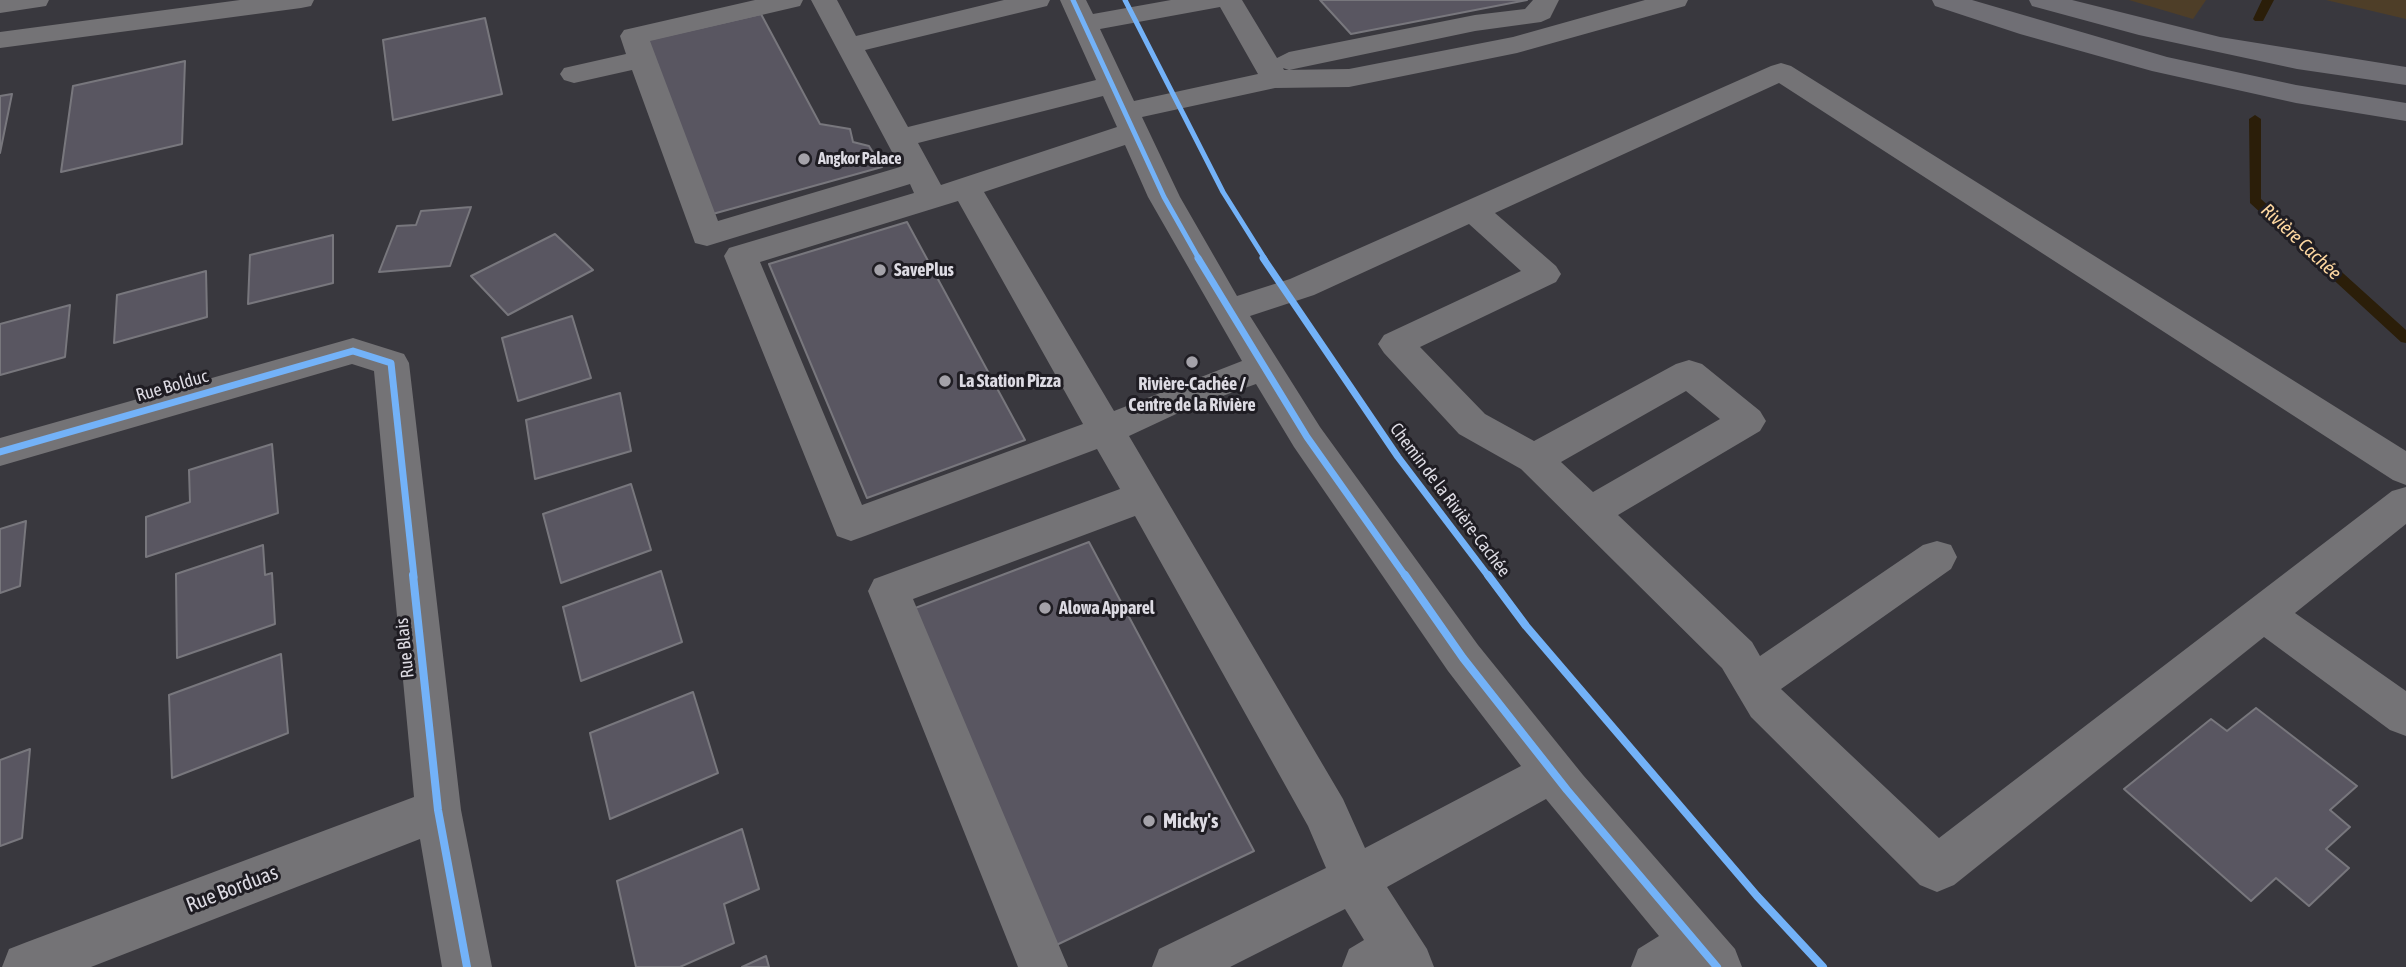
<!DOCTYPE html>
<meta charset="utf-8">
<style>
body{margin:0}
canvas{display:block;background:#39383e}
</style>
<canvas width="2406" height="967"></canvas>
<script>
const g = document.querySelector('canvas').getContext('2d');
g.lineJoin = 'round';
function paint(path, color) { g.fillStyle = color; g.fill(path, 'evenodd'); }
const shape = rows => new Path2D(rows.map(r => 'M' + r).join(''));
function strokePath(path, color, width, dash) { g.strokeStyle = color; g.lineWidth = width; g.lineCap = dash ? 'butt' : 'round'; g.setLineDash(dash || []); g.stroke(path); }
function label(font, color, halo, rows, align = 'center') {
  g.font = font + ' "Asap Condensed",sans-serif'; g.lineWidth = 6; g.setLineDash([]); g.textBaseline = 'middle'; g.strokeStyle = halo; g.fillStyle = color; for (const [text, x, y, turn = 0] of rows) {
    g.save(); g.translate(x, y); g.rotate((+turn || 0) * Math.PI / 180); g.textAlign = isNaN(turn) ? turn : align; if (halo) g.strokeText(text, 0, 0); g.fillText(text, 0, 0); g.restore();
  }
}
const green = shape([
 [2129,0,2206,0,2193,19],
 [2326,0,2406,0,2406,19]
]);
const stream = shape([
 [2262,0,2274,0,2263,21,2255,21,2253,19,2262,0],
 [2255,115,2261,119,2261,199,2406,330,2406,343,2401,342,2250,203,2249,119,2255,115]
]);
const building = shape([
 [1320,0,1527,0,1351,34,1320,0],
 [761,14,820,124,850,129,853,142,869,146,882,167,709,215,643,41,761,14],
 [485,18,502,94,393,120,383,40,485,18],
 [185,61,182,144,61,172,73,86,185,61],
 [12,94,0,153,0,96,12,94],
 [471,207,450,266,379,272,397,226,416,225,421,211,471,207],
 [907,222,1025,440,867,498,769,264,907,222],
 [555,234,593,270,508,315,471,276,555,234],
 [333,235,333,283,248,304,250,255,333,235],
 [206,271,207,317,114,343,117,295,206,271],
 [70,305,65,357,0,375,0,324,70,305],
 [572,316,591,378,518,401,502,338,572,316],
 [620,393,631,451,535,479,526,420,620,393],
 [272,444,278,513,146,557,146,517,190,502,189,470,272,444],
 [631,484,651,550,561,583,543,514,631,484],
 [26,521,20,586,0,593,0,529,26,521],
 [1089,542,1254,851,1048,949,910,610,1089,542],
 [263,545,265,575,272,573,275,624,177,658,176,574,263,545],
 [661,571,682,642,581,681,563,607,661,571],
 [281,654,288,733,172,778,169,695,281,654],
 [693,692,718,773,610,819,590,733,693,692],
 [2256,708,2357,786,2330,810,2350,827,2326,849,2349,868,2309,906,2276,878,2251,901,2124,789,2211,719,2227,731,2256,708],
 [30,749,22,838,0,846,0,760,30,749],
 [742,829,759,889,724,904,734,943,680,967,636,967,617,881,742,829],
 [766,956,769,967,742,967,766,956]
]);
const minor = shape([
 [0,0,49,0,46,6,0,13,0,0],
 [240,0,314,0,311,6,301,8,0,48,0,32,240,0],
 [755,0,803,0,800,6,650,41,718,221,900,167,811,0,837,0,856,36,1004,0,1050,0,1047,6,865,50,908,127,1096,80,1060,0,1086,0,1093,14,1171,0,1242,0,1277,58,1289,52,1475,15,1525,9,1533,0,1559,0,1550,18,1541,22,1475,31,1289,70,1283,68,1284,70,1349,69,1513,37,1645,0,1688,0,1685,6,1517,53,1349,87,1275,88,1142,117,1180,197,1237,296,1290,279,1771,66,1781,63,1791,66,2406,451,2406,485,2393,480,1779,83,1495,213,1556,266,1561,274,1556,282,1420,347,1485,414,1534,441,1676,364,1689,360,1702,364,1760,411,1766,421,1760,431,1618,515,1752,642,1760,656,1923,545,1937,541,1951,545,1957,557,1951,569,1781,689,1939,838,2392,491,2406,487,2406,524,2295,613,2406,691,2406,736,2390,730,2264,637,1954,885,1937,892,1920,885,1751,717,1722,668,1521,469,1459,434,1384,353,1378,344,1384,335,1521,271,1469,224,1314,295,1250,316,1320,427,1478,645,1583,775,1735,949,1742,967,1631,967,1638,949,1659,936,1546,799,1387,887,1427,949,1434,967,1342,967,1349,949,1364,940,1345,909,1230,967,1152,967,1159,949,1326,868,1308,826,1135,516,913,599,1068,967,1018,967,868,591,874,579,1120,489,1097,449,865,536,851,541,837,536,724,256,729,248,914,193,910,184,707,246,695,243,632,70,574,83,564,80,560,74,564,68,626,54,620,36,624,30,755,0],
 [1220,7,1258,74,1134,101,1100,29,1220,7],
 [1103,96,1117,127,941,185,918,143,1103,96],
 [1125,145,1148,197,1242,361,1114,411,984,192,1125,145],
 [958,201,1083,424,862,505,760,262,958,201],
 [1256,384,1294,447,1448,671,1521,766,1365,848,1343,799,1129,436,1189,408,1256,384],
 [1686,391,1720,419,1593,492,1561,462,1686,391],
 [353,338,404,354,409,363,461,810,492,967,442,967,420,839,91,967,2,967,9,949,27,942,414,797,374,371,352,364,0,466,0,438,353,338]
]);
const highway = shape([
 [1932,0,1972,0,2167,57,2296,85,2406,103,2406,121,2296,103,2152,71,2020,34,1935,6,1932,0],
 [2029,0,2072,0,2220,37,2406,67,2406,85,2297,69,2139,35,2032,6,2029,0]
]);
const cyclewayFar2 = shape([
 [1073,0,1164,197,1199,259],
 [1125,0,1223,192,1265,259]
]);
const cyclewayFar1 = shape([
 [1198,258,1307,437,1406,577],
 [1263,258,1398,457,1489,577],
 [0,452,353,351,391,363,414,577]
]);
const cycleway = shape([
 [413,575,438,810,467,967],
 [1405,575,1463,658,1567,790,1717,967],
 [1488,575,1526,626,1757,896,1823,967]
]);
const markers = [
 [804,159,7,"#a4a2a9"],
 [880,270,7,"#a4a2a9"],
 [1192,362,7,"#a4a2a9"],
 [945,381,7,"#a4a2a9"],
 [1045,608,7,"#a4a2a9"],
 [1149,821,7,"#a4a2a9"]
];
const farPoinames = [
 ["Angkor Palace",818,159]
];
const poiNames = [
 ["SavePlus",894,270],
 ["La Station Pizza",959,381],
 ["Rivière-Cachée /",1192,384,"center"],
 ["Centre de la Rivière",1192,405,"center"],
 ["Alowa Apparel",1059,608]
];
const streetNames = [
 ["Rue Bolduc",172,386,-16],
 ["Chemin de la Rivière-Cachée",1450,500,53],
 ["Rue Blais",405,648,-96]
];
const waterNames = [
 ["Rivière Cachée",2301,242,43]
];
const nearPoinames = [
 ["Micky's",1163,821]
];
const nearStreetnames = [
 ["Rue Borduas",232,889,-21]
];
paint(green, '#4e3e28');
paint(stream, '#2b1e09');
paint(building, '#595661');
strokePath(building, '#78777d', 2);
paint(minor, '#747376');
paint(highway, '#706f75');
strokePath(cyclewayFar2, '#73b2f8', 5);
strokePath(cyclewayFar1, '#73b2f8', 7);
strokePath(cycleway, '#73b2f8', 8);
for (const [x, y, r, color] of markers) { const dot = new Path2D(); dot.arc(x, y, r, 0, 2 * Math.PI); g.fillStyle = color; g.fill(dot); strokePath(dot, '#1f1d23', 2.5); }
label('bold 16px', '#dddbe3', '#1f1d23', farPoinames, 'left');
label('bold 18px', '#dddbe3', '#1f1d23', poiNames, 'left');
label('18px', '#dddbe3', '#1f1d23', streetNames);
label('italic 19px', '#fdd7a0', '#1f1d23', waterNames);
label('bold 21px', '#dddbe3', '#1f1d23', nearPoinames, 'left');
label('21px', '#dddbe3', '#1f1d23', nearStreetnames);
</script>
